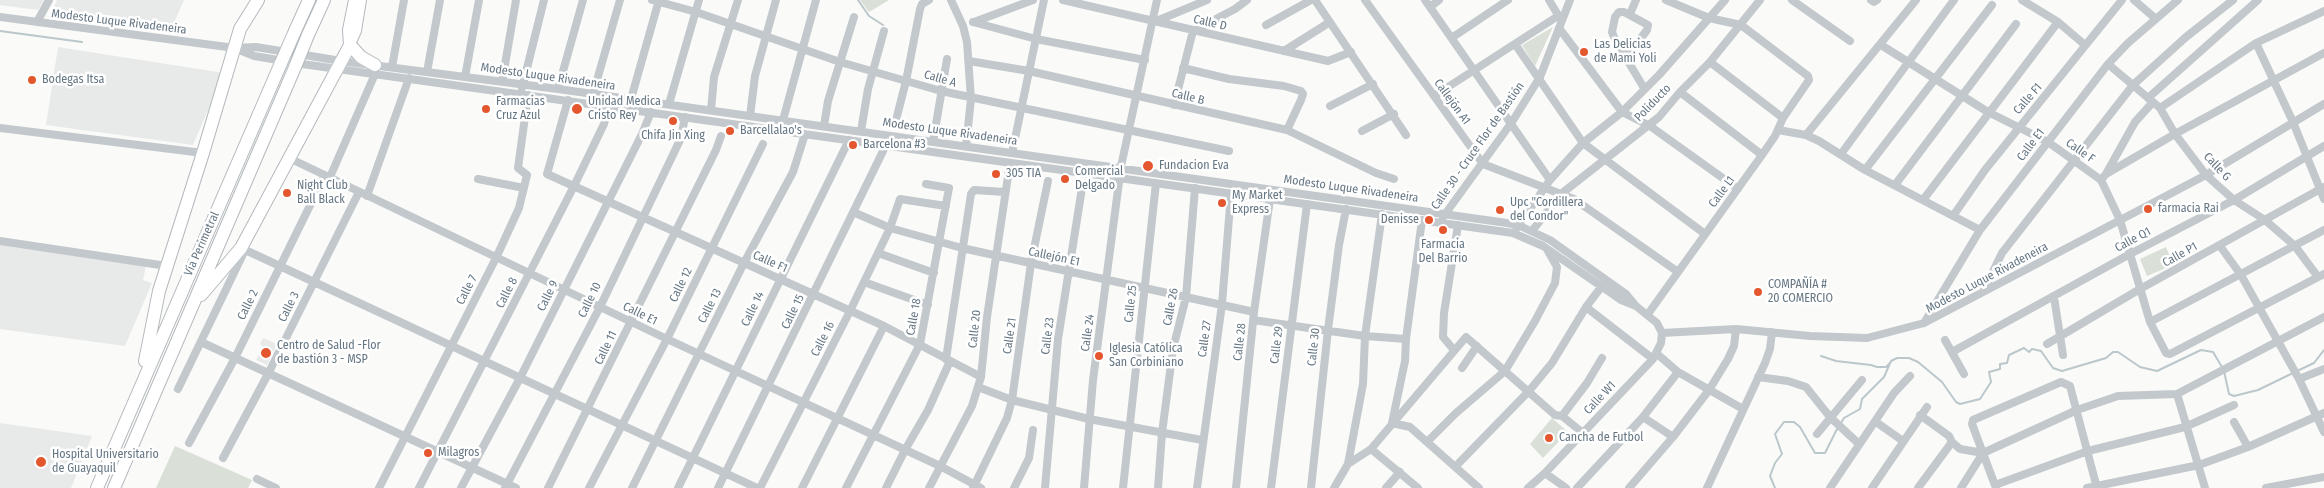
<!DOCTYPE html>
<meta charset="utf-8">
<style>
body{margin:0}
canvas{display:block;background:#fafaf8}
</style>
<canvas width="2324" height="488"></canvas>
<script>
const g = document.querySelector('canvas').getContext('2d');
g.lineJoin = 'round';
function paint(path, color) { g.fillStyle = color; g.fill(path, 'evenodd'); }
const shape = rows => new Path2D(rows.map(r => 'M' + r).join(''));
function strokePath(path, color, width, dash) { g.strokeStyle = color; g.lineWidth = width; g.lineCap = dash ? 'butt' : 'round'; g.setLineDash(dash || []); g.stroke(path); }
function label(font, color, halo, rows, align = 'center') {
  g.font = font + ' "Fira Sans Condensed",sans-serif'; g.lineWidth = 5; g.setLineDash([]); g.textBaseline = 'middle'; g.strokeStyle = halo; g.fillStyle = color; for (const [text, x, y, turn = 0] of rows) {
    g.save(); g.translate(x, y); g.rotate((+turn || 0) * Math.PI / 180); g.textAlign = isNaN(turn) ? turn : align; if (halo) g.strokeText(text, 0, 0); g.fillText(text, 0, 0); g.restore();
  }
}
const built = shape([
 [0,0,44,0,38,10,0,5],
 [57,0,184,0,172,27,150,25,146,21,141,19,135,22,52,11],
 [58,47,224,73,193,145,46,125],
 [0,244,146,266,143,280,152,283,125,346,0,329],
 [263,338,277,344,267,365,256,360,263,347,260,344],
 [0,423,92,436,71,488,0,488]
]);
const green = shape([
 [860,0,889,0,869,12],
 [1553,27,1535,66,1522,45],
 [2166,247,2173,265,2147,276,2140,259],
 [1552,418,1568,432,1543,458,1530,444],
 [175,446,252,480,248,488,156,488]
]);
const stream = shape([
 [858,0,869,16,883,25],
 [0,31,82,42],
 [1821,356,1836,361,1871,365,1877,367,1886,367,1890,363],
 [2224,371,2229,394,2234,396,2258,390,2293,373],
 [2297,371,2314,363,2324,350],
 [1841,423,1844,418,1860,409,1862,399,1884,377,1891,361,1897,358,1909,358,1918,362,1942,382,1956,402,1960,404,1980,399,1991,382,1989,372,2000,369,2000,364,2007,363,2009,355,2024,348,2029,352,2032,349,2041,351,2053,368,2062,371,2106,358,2113,352,2118,352,2140,367,2157,371,2201,350,2213,352,2222,367],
 [1775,488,1770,476,1775,463,1782,454,1775,434,1784,422,1794,422,1800,427,1815,453,1825,453,1838,427]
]);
const minor = shape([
 [652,0,696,12,840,62,941,91,1229,151],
 [951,0,963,26,967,42,971,99,966,146],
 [1063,0,1328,61,1351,52],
 [1315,0,1406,135],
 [1365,0,1483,164,1574,199,1678,272],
 [1425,0,1550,180],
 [1549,0,1561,20],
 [1792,0,1850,41],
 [1871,0,1874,2,1877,0],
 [2022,0,2058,22,2085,45],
 [2134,0,2156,19],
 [1430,7,1439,0],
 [1630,14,1636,0],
 [0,17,235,48,256,47,341,61,558,89,1507,223,1518,225,1550,240,1626,294,1636,306],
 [37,22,49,0],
 [973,22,1036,39,1145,60],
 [974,22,1033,0],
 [1154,22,1207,0],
 [1266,25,1311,0],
 [1559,28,1622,112,1650,126,1738,189],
 [1453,37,1508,0],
 [2256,43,2293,122,2324,199],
 [1515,44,1583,143,1705,234],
 [1881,45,1988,112,2048,142,2101,180,2120,220,2150,322,2166,353,2170,354,2324,274],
 [237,49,254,56,284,61],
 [1284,51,1330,22],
 [1626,58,1647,30,1648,25,1624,12,1619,12,1615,17,1612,32,1614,37,1626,58,1644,88],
 [969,61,1029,71,1287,130,1376,173,1394,179],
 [1710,62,1783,118],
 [295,63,1513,233,1543,246,1621,300,1636,306,1657,323,1662,333],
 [2108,64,2160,108,2175,134,2206,175,2234,200,2265,220,2295,246,2318,277],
 [392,67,404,0],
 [1183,68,1229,79,1284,86,1301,91,1303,94,1301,100,1287,130],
 [427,72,440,0],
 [465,77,479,0],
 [502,82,516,0],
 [522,88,544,0],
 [558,89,583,0],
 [1680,92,1762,155],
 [593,94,620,0],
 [1434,96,1558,16],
 [2148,98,2258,0],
 [631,99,659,0],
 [568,100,547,174,884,326,981,377],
 [669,104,699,0],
 [1174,105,1193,31,1235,9,1247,0],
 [1330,106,1373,84],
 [2160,108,2256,43,2324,11],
 [711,110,714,77,738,0],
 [750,116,755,76,776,0],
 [783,120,816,0],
 [895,124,906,81,920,9,922,4,929,0],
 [824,126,828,101,854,17],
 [0,128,203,153],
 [1778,130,1806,135,1819,141,1865,170,1980,230],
 [861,131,868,89,884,31],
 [1362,131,1394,114],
 [1806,135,1916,0],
 [933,142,947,59],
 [1012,153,1044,0],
 [1841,154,1954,0],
 [289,158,667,339,940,466,981,488],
 [1865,170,1992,5],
 [1120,171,1157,0],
 [2106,174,2135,122,2153,102],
 [330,177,375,74],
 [478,179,524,188],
 [2101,180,2106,174,2175,134,2324,53],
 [1895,185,2016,24],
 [367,196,409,78],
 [1923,200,2058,22],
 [853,212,890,228,962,248,1254,312],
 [1953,216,1985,170,2122,0],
 [1443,217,1512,122,1540,77,1570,0],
 [1422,220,1406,339,1405,361,1392,423,1410,427,1479,488],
 [1516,229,1550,180,1583,143,1622,112,1659,75,1725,0],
 [1532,231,1561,194,1659,117,1680,92,1710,62,1760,0],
 [0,241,167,266],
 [2220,246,2241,275,2299,379,2324,432],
 [241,248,757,488],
 [878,253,934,273],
 [864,282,928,305],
 [1983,292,2002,253,2133,85,2186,37,2233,0],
 [2054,297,2063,355],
 [1586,307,1653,359],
 [1648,314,1762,155,1775,136,1783,118,1809,80,1808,76,1741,25,1709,18,1666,0],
 [1253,320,1365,336,1406,339],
 [2150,322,2324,230],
 [1924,323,1980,230,2108,64,2128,43,2178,0],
 [1662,333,1736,329,1810,336,1867,338,1924,323,2206,175,2324,104],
 [1945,340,1964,374],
 [201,342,516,488],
 [2047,344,2140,289,2324,187],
 [1453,349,1443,337,1444,313,1458,225],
 [1952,352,2130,254,2234,200,2324,146],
 [1656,353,1678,372,1743,409],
 [946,359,971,194,974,190,1005,192],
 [1462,368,1477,346],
 [1758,377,1788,381,1806,387,1830,417,1859,444],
 [2299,379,2324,369],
 [978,387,1012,400,1089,419,1202,440],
 [178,389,245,250],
 [2177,394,2205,488],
 [1920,415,1949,436,1952,442,1960,449,1983,453,2077,410,2118,396,2177,394,2324,317],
 [1562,416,1587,383,1602,358],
 [1643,417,1673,437],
 [1876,422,1903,441],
 [2234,422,2248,447],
 [1817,434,1862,380],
 [1428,441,1456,413,1505,371,1535,321,1555,283,1557,267,1548,251],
 [189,443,235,358,325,175],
 [1371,449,1418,488],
 [223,458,268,374,359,192],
 [1348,464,1363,384,1365,336,1382,214],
 [1455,467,1529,391,1552,363,1586,307,1602,286],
 [1545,473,1566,488],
 [257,479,276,488],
 [1995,485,2088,451,2185,427,2234,405],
 [379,488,496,258,519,208,527,175,518,168,528,95],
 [419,488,574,186,604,124,609,106],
 [461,488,520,378,642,134,651,112],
 [505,488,600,307,681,138,685,117],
 [548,488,716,150,721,136],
 [589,488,667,339,763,144],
 [632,488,744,263,793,172,805,134],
 [678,488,849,140],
 [718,488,886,145],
 [760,488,850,311,890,228,900,199,946,206],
 [802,488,884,326],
 [846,488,920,344,949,188,926,184],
 [886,488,905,450,928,410,950,361],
 [929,488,972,406,981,377,987,317,1010,163],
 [973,488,1007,418,1012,400,1031,263,1048,181],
 [1014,488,1029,458,1033,430],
 [1045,488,1058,339,1082,188],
 [1084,488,1093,380,1119,182],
 [1123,488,1156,183],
 [1158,488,1162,433,1173,349,1186,297,1195,188],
 [1197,488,1222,304,1231,194],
 [1236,488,1254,312,1270,199],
 [1271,488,1307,204],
 [1311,488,1328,330,1339,245,1346,209],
 [1334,488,1348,464,1371,449,1466,337,1555,415,1562,416,1583,433],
 [1386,488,1400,472],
 [1528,488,1545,473,1653,359,1661,343,1662,333],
 [1577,488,1643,417,1678,372],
 [1629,488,1673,437,1709,390,1728,359,1734,346,1736,329],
 [1707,488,1765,363,1770,349,1772,332],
 [1830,488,1894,393,1910,376],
 [1872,488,1927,407],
 [1918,488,1952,442],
 [1961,488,1983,453],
 [1996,488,1972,424,1973,420,2061,382,2070,386,2097,488],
 [2087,488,2199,465,2248,447,2324,413],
 [2266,488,2324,477]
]);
const major = shape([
 [350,44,356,31,361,0]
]);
const highway = shape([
 [295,31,309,0],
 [308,35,324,0],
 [350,45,361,57,375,65],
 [201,295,241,248,350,45,349,30,355,0],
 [145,361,159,291,203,153,240,29,258,0],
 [97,488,281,63],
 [114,488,295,67]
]);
const highwayBridge = shape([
 [281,63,295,31],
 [295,67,308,35]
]);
const markers = [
 [1584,52,5,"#e4572e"],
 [32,80,5,"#e4572e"],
 [486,109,5,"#e4572e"],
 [577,109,6,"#e4572e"],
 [673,121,5,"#e4572e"],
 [730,131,5,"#e4572e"],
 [853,145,5,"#e4572e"],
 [1148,166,6,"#e4572e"],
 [996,174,5,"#e4572e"],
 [1065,179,5,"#e4572e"],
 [287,193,5,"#e4572e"],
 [1222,203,5,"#e4572e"],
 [2148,209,5,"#e4572e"],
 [1500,210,5,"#e4572e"],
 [1429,220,5,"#e4572e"],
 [1443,230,5,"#e4572e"],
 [1758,292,5,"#e4572e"],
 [266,353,6,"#e4572e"],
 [1099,356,5,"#e4572e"],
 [1549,438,5,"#e4572e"],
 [428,453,5,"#e4572e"],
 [41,462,6,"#e4572e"]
];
const streetNames = [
 ["Modesto Luque Rivadeneira",119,22,7],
 ["Calle D",1210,23,13],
 ["Modesto Luque Rivadeneira",548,77,8],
 ["Calle A",940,79,16],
 ["Calle B",1188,97,14],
 ["Calle F1",2028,99,-49],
 ["Callejón A1",1452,102,54],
 ["Poliducto",1653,103,-46],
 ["Modesto Luque Rivadeneira",950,132,8],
 ["Calle E1",2031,145,-53],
 ["Calle 30 - Cruce Flor de Bastión",1478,146,-55],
 ["Calle F",2080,151,35],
 ["Calle G",2217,167,47],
 ["Modesto Luque Rivadeneira",1351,189,8],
 ["Calle L1",1722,192,-54],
 ["Calle Q1",2133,240,-28],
 ["Vía Perimetral",202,244,-66],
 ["Calle P1",2180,255,-29],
 ["Callejón E1",1054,257,12],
 ["Calle F1",770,262,24],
 ["Modesto Luque Rivadeneira",1987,278,-28],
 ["Calle 12",681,285,-64],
 ["Calle 7",467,290,-63],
 ["Calle 8",507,293,-63],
 ["Calle 9",548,296,-64],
 ["Calle 10",590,300,-64],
 ["Calle 25",1131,304,-84],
 ["Calle 2",248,305,-64],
 ["Calle 13",710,306,-63],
 ["Calle 3",289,307,-63],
 ["Calle 26",1171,307,-79],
 ["Calle 14",753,309,-64],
 ["Calle 15",793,312,-64],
 ["Calle E1",640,314,26],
 ["Calle 18",914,317,-80],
 ["Calle 20",975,329,-84],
 ["Calle 24",1088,333,-82],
 ["Calle 21",1010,336,-82],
 ["Calle 23",1048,336,-83],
 ["Calle 16",823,339,-63],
 ["Calle 27",1205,339,-82],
 ["Calle 28",1240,342,-84],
 ["Calle 29",1277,345,-83],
 ["Calle 30",1314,347,-84],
 ["Calle 11",606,348,-64],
 ["Calle W1",1600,398,-47]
];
const poiNames = [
 ["Las Delicias",1594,45],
 ["de Mami Yoli",1594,59],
 ["Bodegas Itsa",42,80],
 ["Farmacias",496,102],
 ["Cruz Azul",496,116],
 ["Unidad Medica",588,102],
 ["Cristo Rey",588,116],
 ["Barcellalao's",740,131],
 ["Chifa Jin Xing",673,136,"center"],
 ["Barcelona #3",863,145],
 ["Fundacion Eva",1159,166],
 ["Comercial",1075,172],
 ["Delgado",1075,186],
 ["305 TIA",1006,174],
 ["Night Club",297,186],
 ["Ball Black",297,200],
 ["My Market",1232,196],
 ["Express",1232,210],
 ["Upc \"Cordillera",1510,203],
 ["del Condor\"",1510,217],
 ["farmacia Rai",2158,209],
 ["Denisse",1419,220,"right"],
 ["Farmacia",1443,245,"center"],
 ["Del Barrio",1443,259,"center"],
 ["COMPAÑÍA #",1768,285],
 ["20 COMERCIO",1768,299],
 ["Centro de Salud -Flor",277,346],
 ["de bastión 3 - MSP",277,360],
 ["Iglesia Católica",1109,349],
 ["San Corbiniano",1109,363],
 ["Cancha de Futbol",1559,438],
 ["Milagros",438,453],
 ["Hospital Universitario",52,455],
 ["de Guayaquil",52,469]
];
paint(built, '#e8e9e9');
paint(green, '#dadfd7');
strokePath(stream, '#bbc7cb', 2);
strokePath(major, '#b5babe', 12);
strokePath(highway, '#b4b9bd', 14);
strokePath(minor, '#c3c8cc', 8);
strokePath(major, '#fff', 10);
strokePath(highway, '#fff', 12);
strokePath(highwayBridge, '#b4b9bd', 14, []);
strokePath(highwayBridge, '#fff', 12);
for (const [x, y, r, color] of markers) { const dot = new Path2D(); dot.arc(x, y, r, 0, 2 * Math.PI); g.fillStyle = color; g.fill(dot); strokePath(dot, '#fff', 2); }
label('12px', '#657683', '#fff', streetNames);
label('12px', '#657683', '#fff', poiNames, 'left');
</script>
